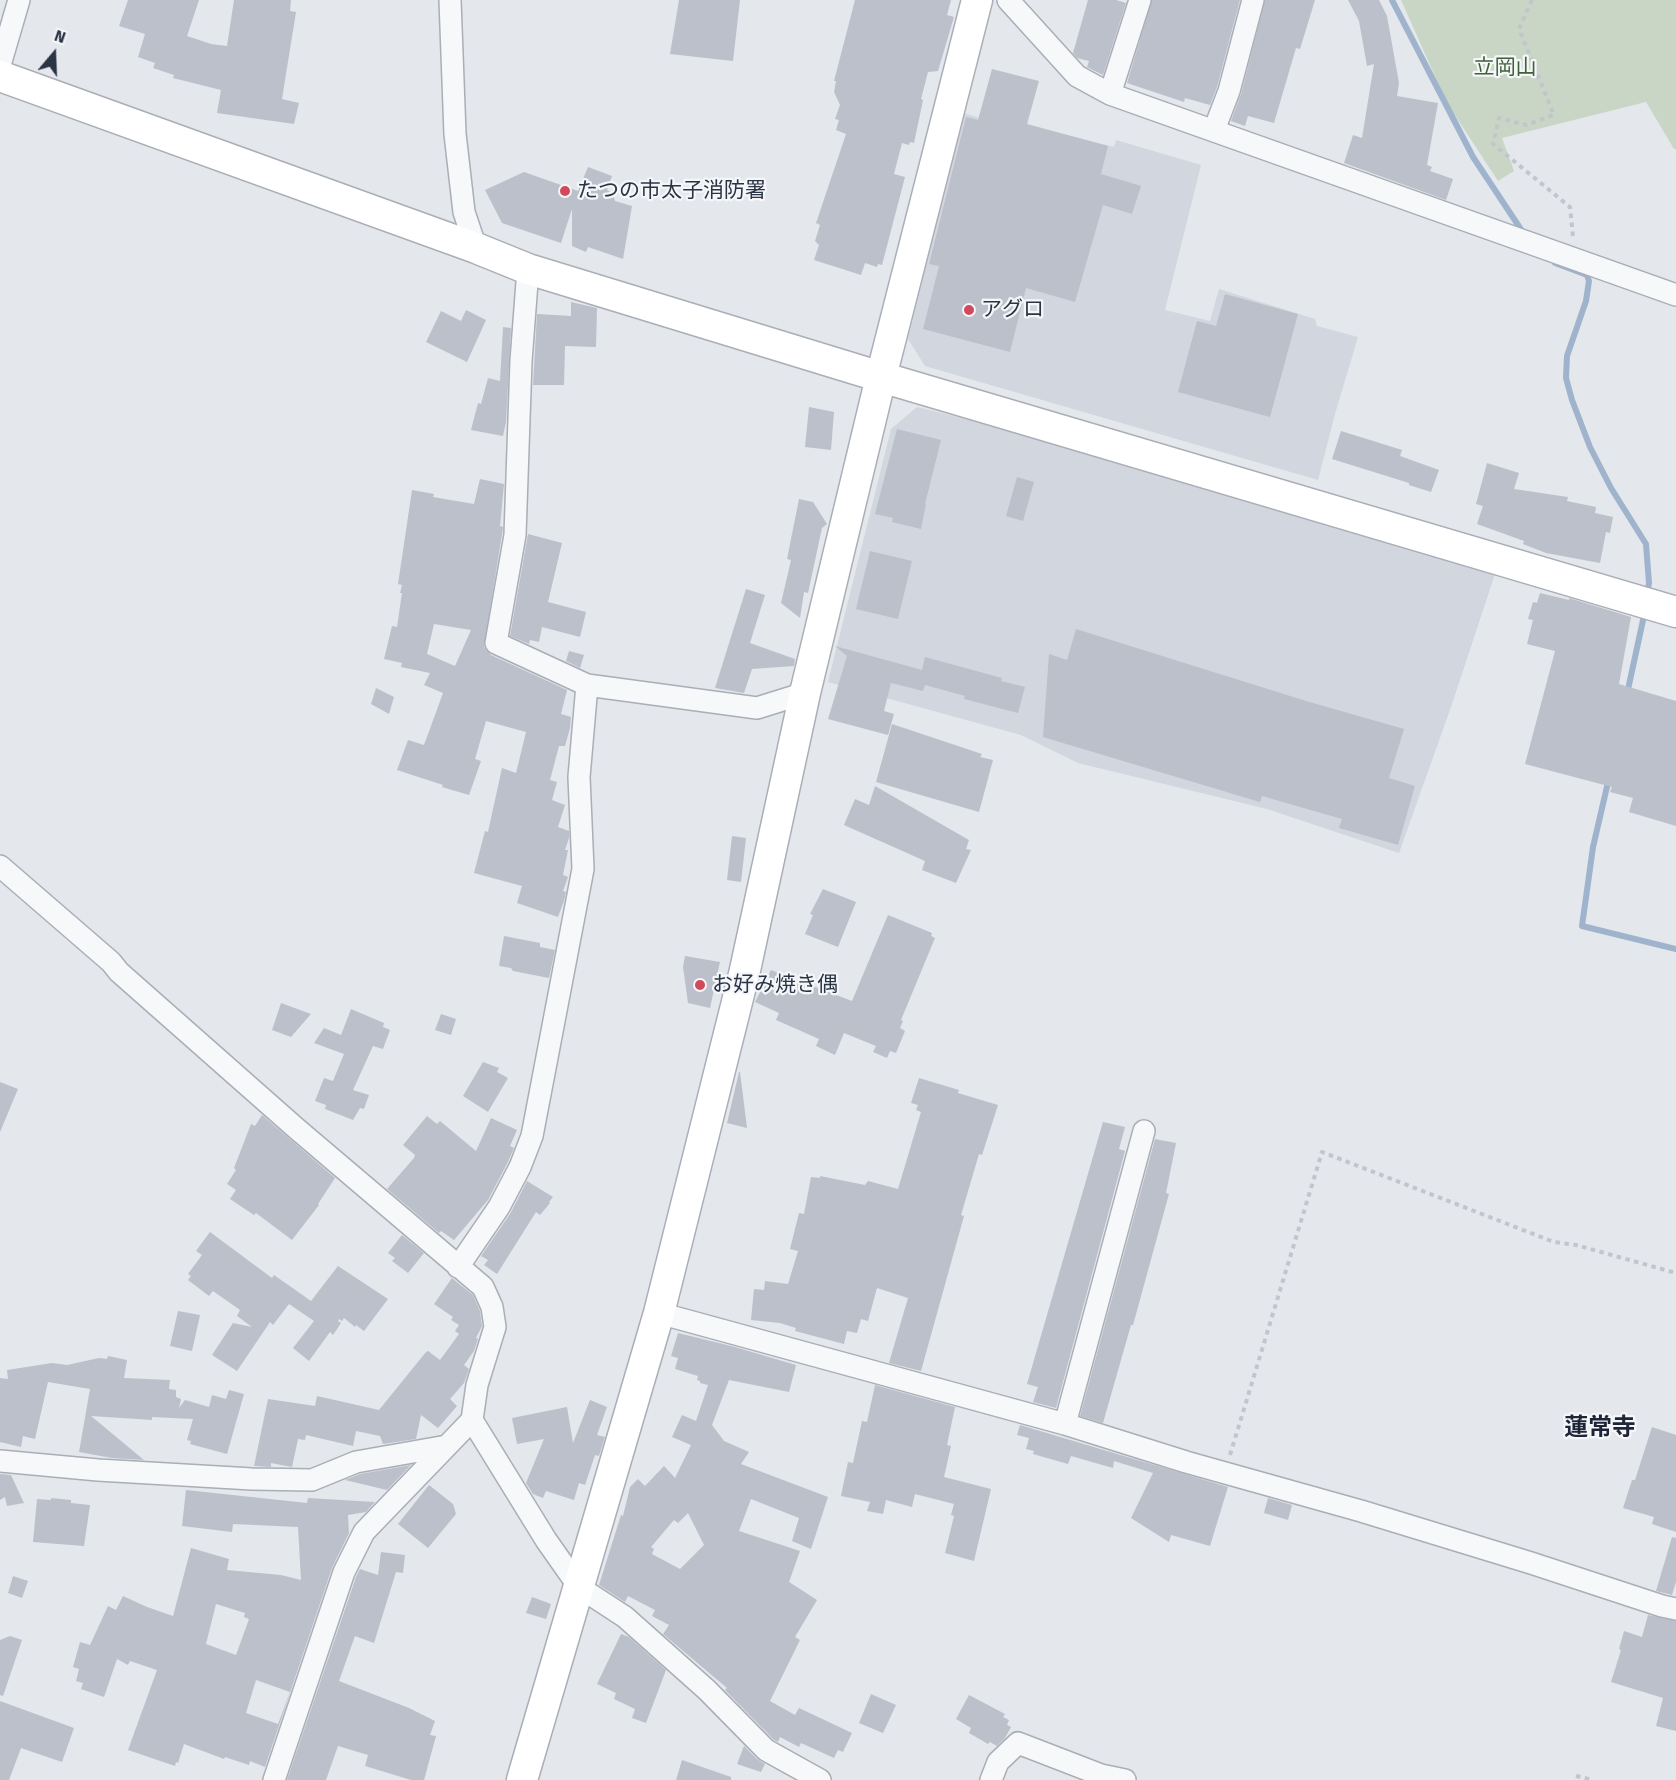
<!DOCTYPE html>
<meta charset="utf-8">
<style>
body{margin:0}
#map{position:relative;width:1676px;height:1780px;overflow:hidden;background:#e4e7ec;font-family:"Fira Sans",sans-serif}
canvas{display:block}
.north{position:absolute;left:24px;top:24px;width:60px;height:60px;-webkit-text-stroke:4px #f4f6f9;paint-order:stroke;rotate:19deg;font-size:16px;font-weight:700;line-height:24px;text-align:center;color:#2b3445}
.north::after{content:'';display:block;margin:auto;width:21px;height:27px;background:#2b3445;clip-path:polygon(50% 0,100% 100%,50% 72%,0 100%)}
</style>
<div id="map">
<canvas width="1676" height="1780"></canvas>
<div class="north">N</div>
</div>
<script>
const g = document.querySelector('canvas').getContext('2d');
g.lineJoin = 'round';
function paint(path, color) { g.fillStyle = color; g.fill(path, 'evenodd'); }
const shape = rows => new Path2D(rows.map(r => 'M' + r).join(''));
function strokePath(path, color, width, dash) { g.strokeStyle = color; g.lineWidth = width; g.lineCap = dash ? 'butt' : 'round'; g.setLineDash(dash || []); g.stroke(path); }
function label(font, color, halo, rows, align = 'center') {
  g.font = font + ' "Fira Sans","Noto Sans JP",sans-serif'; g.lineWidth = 4.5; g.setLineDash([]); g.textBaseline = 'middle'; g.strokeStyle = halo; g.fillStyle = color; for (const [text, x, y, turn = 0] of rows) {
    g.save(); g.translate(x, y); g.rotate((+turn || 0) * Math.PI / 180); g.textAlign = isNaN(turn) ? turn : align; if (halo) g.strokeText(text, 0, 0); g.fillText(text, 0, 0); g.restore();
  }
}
const built = shape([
 [964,113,1025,133,1028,125,1114,147,1116,140,1201,165,1165,310,1210,321,1219,289,1315,319,1317,326,1358,337,1335,414,1318,480,925,366,908,339],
 [917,407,1026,434,1496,571,1451,707,1399,853,1267,809,1078,763,1021,735,828,682,891,429]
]);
const green = shape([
 [1401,0,1676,0,1676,149,1674,149,1646,102,1502,138,1514,171,1498,181,1447,103]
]);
const stream = shape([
 [1392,0,1473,157,1524,234],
 [1555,263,1587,275,1589,281,1586,301,1567,356,1566,378,1572,400,1590,447,1611,488,1646,544,1649,583,1647,594],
 [1627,694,1645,611],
 [1609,778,1593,847,1582,926,1676,949]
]);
const building = shape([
 [128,0,199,0,187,36,211,44,227,46,234,0,291,0,290,11,296,12,282,99,299,103,294,124,217,113,221,90,173,78,174,75,153,68,155,63,138,57,145,34,119,26],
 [679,0,740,0,733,61,670,54],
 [855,0,951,0,947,15,954,17,938,71,928,72,921,99,923,100,914,143,910,142,909,145,902,143,894,174,905,177,882,265,878,264,877,267,865,263,861,275,814,260,819,245,815,241,820,225,816,223,846,134,836,130,839,120,835,119,840,105,834,92,836,81,834,81],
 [1088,0,1116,0,1126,3,1103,75,1087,67,1089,61,1077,58,1073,53],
 [1152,0,1240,0,1217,87,1210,105,1185,98,1184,102,1127,83],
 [1265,0,1315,0,1300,49,1296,48,1274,123,1248,116,1245,126,1231,121,1241,94],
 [1348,0,1379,0,1387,16,1399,83,1397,96,1438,103,1427,165,1432,167,1430,171,1453,179,1446,200,1344,163,1353,135,1362,138,1374,64,1367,66,1359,21],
 [992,69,1039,81,1027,124,1108,146,1101,174,1141,186,1132,214,1103,205,1075,302,1026,288,1010,352,923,329,939,266,929,264,966,117,978,120],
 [588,167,612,176,607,190,613,194,615,201,632,206,623,259,588,247,586,252,572,246,572,209,561,243,502,223,485,190,524,172,578,191],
 [1225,294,1298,314,1270,417,1178,392,1197,321,1216,326],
 [571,302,597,308,596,347,565,346,564,385,533,385,537,314,571,316],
 [466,310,486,320,467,362,426,342,441,311,461,321],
 [503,327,511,328,506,422,503,436,471,430,478,403,481,404,488,378,500,381],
 [809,407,834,412,831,450,805,447],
 [897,429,941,440,925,504,926,504,921,529,892,522,893,518,875,514],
 [1341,431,1402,450,1400,456,1439,470,1431,492,1409,485,1409,483,1332,459],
 [1487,463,1519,473,1514,489,1568,497,1567,501,1596,507,1595,513,1613,517,1610,533,1606,532,1600,563,1546,553,1523,544,1524,541,1477,524,1483,506,1476,504],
 [1017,477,1034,482,1023,521,1006,516],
 [480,479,504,484,500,526,503,527,502,534,484,647,491,655,567,690,561,714,571,717,570,728,565,746,559,746,550,780,557,782,552,800,565,805,558,827,569,831,569,838,565,850,568,850,563,875,568,877,563,891,566,892,564,901,558,917,517,903,522,886,474,873,485,831,488,832,502,768,516,773,526,732,486,721,475,759,481,761,469,795,442,787,443,785,397,770,408,740,424,745,443,693,424,685,430,673,401,667,402,663,384,659,392,626,397,627,402,593,400,593,402,585,398,584,412,490,434,494,433,497,474,504],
 [434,624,471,630,455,666,427,654],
 [799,499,813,502,827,524,822,528,808,593,804,592,800,618,781,603,791,560,787,559],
 [528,534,562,543,548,602,586,612,580,637,542,627,539,642,530,640,529,644,510,636],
 [870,551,912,561,898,619,856,609],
 [746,589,765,595,750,643,795,659,794,666,752,669,744,693,715,688],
 [1540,593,1569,600,1569,598,1631,617,1619,684,1676,701,1676,826,1629,812,1633,798,1610,792,1612,787,1525,764,1555,651,1527,644,1533,620,1528,619,1533,602,1537,603],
 [1076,629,1306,701,1404,729,1389,778,1415,786,1398,845,1339,828,1342,819,1262,796,1260,802,1043,737,1049,654,1067,660],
 [835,646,922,670,925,657,1002,678,1001,681,1025,687,1018,713,964,699,965,696,925,685,923,691,891,683,884,711,894,714,888,735,828,719,847,656],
 [569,651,584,655,580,668,566,661],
 [376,688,394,697,389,714,371,704],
 [892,724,982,754,980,757,993,760,979,812,876,782],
 [875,786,969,840,966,849,971,850,956,883,922,870,925,861,844,825,855,799,869,805],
 [732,836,746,838,741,882,727,880],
 [823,889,856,902,838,947,805,934,813,915,810,914],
 [888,915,932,933,931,936,935,938,901,1020,903,1021,900,1028,905,1031,896,1053,890,1051,887,1058,873,1052,876,1046,844,1033,835,1055,816,1046,819,1039,776,1020,779,1013,755,1002,771,970,852,1001],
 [504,936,540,943,540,947,555,950,549,978,513,971,511,968,499,966],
 [685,956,720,962,710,1008,688,1003,683,967],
 [281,1003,311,1014,291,1037,272,1030],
 [351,1009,384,1023,383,1027,390,1030,383,1049,373,1046,353,1090,369,1095,364,1109,360,1108,353,1120,325,1109,326,1105,315,1101,324,1078,333,1081,344,1054,314,1043,324,1028,341,1035],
 [441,1014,456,1019,451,1035,435,1030],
 [483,1062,499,1068,497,1072,508,1078,488,1112,463,1096],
 [739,1072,740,1072,747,1128,727,1123],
 [919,1078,959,1090,958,1093,998,1105,982,1155,979,1154,961,1215,964,1216,921,1371,889,1363,908,1298,877,1288,868,1321,861,1319,857,1333,847,1331,844,1344,795,1331,796,1328,780,1323,751,1320,754,1289,764,1290,765,1281,788,1284,798,1251,790,1249,799,1213,804,1214,811,1177,820,1178,820,1176,865,1185,868,1181,898,1189,921,1112,916,1110,918,1105,911,1103],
 [0,1082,18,1089,0,1132],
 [262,1115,335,1178,318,1204,319,1205,292,1240,256,1213,254,1215,230,1199,236,1190,227,1184,236,1170,234,1168,251,1124,255,1126],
 [427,1116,437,1124,440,1121,476,1151,491,1118,517,1130,510,1146,514,1148,508,1162,488,1200,454,1240,441,1231,439,1233,387,1189,414,1158,415,1155,403,1145],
 [1103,1122,1125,1127,1119,1149,1125,1151,1056,1408,1033,1402,1038,1387,1027,1384],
 [1155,1139,1176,1143,1166,1193,1169,1194,1133,1325,1131,1325,1103,1423,1080,1416],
 [527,1181,553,1197,549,1202,550,1203,540,1215,536,1212,497,1274,484,1265,488,1260,481,1256,510,1214],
 [210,1232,272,1278,274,1275,311,1301,338,1266,388,1299,364,1331,356,1325,355,1327,344,1318,342,1321,339,1319,338,1321,341,1323,333,1335,330,1332,309,1361,293,1348,314,1321,289,1304,273,1325,270,1322,237,1371,212,1355,233,1323,252,1327,237,1316,240,1310,213,1291,209,1296,188,1280,191,1276,188,1274,202,1255,196,1251],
 [402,1235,424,1253,408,1273,392,1261,395,1258,388,1253],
 [452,1278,473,1295,480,1311,482,1326,476,1338,478,1339,474,1351,464,1365,469,1369,464,1383,450,1399,457,1406,438,1428,421,1415,416,1439,383,1444,380,1436,356,1431,353,1446,306,1435,305,1440,298,1439,292,1467,271,1463,271,1467,254,1466,268,1399,315,1406,317,1396,379,1410,426,1352,428,1351,440,1360,459,1334,455,1331,459,1325,451,1320,453,1317,434,1304],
 [178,1311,200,1315,192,1351,170,1346],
 [678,1333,735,1347,796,1365,789,1392,729,1380,712,1425,724,1441,749,1452,741,1464,828,1497,811,1549,792,1541,799,1518,751,1499,739,1531,800,1551,789,1582,817,1600,795,1637,800,1640,770,1701,795,1715,799,1708,852,1733,843,1752,838,1750,834,1758,801,1743,799,1747,780,1737,778,1742,774,1740,725,1690,727,1688,663,1634,669,1625,652,1616,655,1610,628,1596,625,1602,599,1585,621,1515,623,1516,630,1487,638,1479,645,1486,664,1466,675,1478,691,1445,672,1437,682,1415,696,1421,708,1385,700,1383,700,1381,697,1380,698,1376,675,1369,678,1358,671,1356],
 [688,1513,704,1545,680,1569,652,1554,654,1549,651,1547,674,1520,678,1523],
 [108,1356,127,1360,124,1378,170,1380,169,1389,176,1390,176,1397,181,1399,179,1408,185,1400,209,1407,212,1395,226,1399,229,1390,244,1394,227,1454,190,1444,191,1441,187,1440,193,1419,152,1417,152,1420,91,1416,144,1460,112,1458,79,1452,90,1389,48,1382,35,1439,23,1436,21,1447,0,1442,0,1378,8,1379,7,1370,52,1363,67,1365,99,1358,107,1359],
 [875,1385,955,1407,947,1445,951,1446,944,1477,991,1489,974,1561,945,1553,954,1516,951,1515,954,1504,915,1494,912,1507,886,1500,883,1514,867,1511,870,1502,841,1496,848,1462,853,1463,862,1421,867,1422],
 [590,1400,607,1407,597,1435,605,1437,599,1456,595,1455,585,1485,579,1483,574,1500,546,1491,543,1498,533,1494,526,1483,544,1439,517,1444,512,1418,567,1407,573,1443],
 [1020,1425,1228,1487,1210,1546,1171,1535,1169,1542,1131,1518,1153,1473,1114,1461,1113,1468,1071,1456,1068,1464,1033,1454,1034,1451,1026,1449,1029,1438,1017,1435],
 [1652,1427,1676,1435,1676,1532,1652,1524,1654,1517,1623,1508,1632,1480,1635,1480],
 [411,1465,387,1490,345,1480,360,1474],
 [0,1474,11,1475,24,1503,7,1506,5,1497,0,1500],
 [429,1485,453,1504,456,1514,428,1548,398,1524],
 [186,1490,307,1503,308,1498,375,1502,366,1512,348,1515,349,1533,332,1568,265,1767,250,1761,249,1765,225,1757,224,1759,184,1744,178,1763,176,1762,175,1766,128,1750,157,1670,130,1661,128,1665,117,1659,104,1697,81,1689,83,1683,76,1681,79,1669,73,1667,80,1642,90,1645,108,1606,116,1610,123,1596,147,1607,173,1616,191,1548,229,1559,227,1570,281,1575,301,1580,298,1527,233,1524,232,1532,182,1526],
 [216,1604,245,1613,244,1617,249,1619,236,1655,206,1644],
 [256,1680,290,1692,278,1724,246,1713],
 [51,1498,71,1500,71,1503,90,1505,84,1546,33,1542,37,1499,51,1500],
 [1268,1498,1292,1505,1288,1520,1264,1513],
 [1672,1537,1676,1538,1676,1582,1672,1595,1656,1591],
 [381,1552,405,1555,403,1573,396,1572,374,1643,355,1636,339,1681,409,1708,435,1721,430,1735,436,1736,424,1780,411,1780,365,1766,368,1755,338,1746,326,1780,287,1780,356,1577,360,1569,378,1575],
 [13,1576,28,1581,22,1598,8,1593],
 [532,1597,551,1604,546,1619,526,1613],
 [1648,1615,1676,1621,1676,1731,1656,1726,1663,1698,1611,1682,1621,1650,1619,1649,1624,1631,1642,1637],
 [621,1634,629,1637,666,1670,646,1723,632,1718,635,1709,614,1699,616,1693,597,1684],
 [10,1636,22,1640,3,1696,0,1695,0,1640],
 [871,1694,896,1705,883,1733,859,1723],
 [969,1695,1005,1714,1003,1717,1009,1720,1007,1725,1011,1727,1005,1738,997,1746,990,1742,988,1744,969,1733,971,1728,956,1719],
 [0,1701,74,1728,62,1762,21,1748,9,1780,0,1780],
 [744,1746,757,1759,765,1764,761,1772,737,1764],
 [682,1760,731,1777,731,1780,676,1780]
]);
const path = shape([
 [1532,0,1519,29,1554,115,1526,125,1499,118,1493,144,1570,207,1573,237],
 [1230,1455,1322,1152,1554,1242,1576,1245,1676,1273],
 [1576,1776,1593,1780]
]);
const street = shape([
 [450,0,455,134,464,212,476,248],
 [1008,0,1077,76,1110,94,1676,295],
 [0,65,19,0],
 [1110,94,1140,0],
 [1214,130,1229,91,1253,0],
 [528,269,521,361,515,535,496,643,587,685,757,708,805,693],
 [0,866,111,962,119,972,297,1129,483,1287,492,1307,495,1327,477,1385,472,1420,364,1532,344,1572,274,1780],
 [458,1267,499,1207,520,1167,532,1136,583,869,579,777,587,685],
 [659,1313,1065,1424,1186,1462,1361,1511,1531,1563,1662,1606,1676,1609],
 [472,1420,546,1540,579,1587,625,1617,707,1690,766,1750,820,1780],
 [1065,1424,1144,1131],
 [0,1461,98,1470,252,1479,312,1480,356,1462,447,1446],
 [991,1780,998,1762,1018,1743,1101,1775,1125,1780]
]);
const secondary = shape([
 [0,76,476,248,528,269,881,377,1676,612],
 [522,1780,659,1313,745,970,805,693,881,377,977,0]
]);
const markers = [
 [565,191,6,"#d1495b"],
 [969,310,6,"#d1495b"],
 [700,985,6,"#d1495b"]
];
const parkNames = [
 ["立岡山",1505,68]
];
const poiNames = [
 ["たつの市太子消防署",577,191],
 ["アグロ",981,310],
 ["お好み焼き偶",712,985]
];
const quarterNames = [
 ["蓮常寺",1600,1428]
];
paint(built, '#d2d6de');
paint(green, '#c9d6c5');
strokePath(stream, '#9fb4cc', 6);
paint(building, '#bbc0ca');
strokePath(street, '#a9aeb7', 24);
strokePath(secondary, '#a9aeb7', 33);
strokePath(path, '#c2c5cb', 4, [4.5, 4.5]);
strokePath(street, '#f7f8fa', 21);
strokePath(secondary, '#fff', 30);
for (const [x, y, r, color] of markers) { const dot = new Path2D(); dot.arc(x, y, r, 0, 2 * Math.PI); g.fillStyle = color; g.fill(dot); strokePath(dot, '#f4f6f9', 2); }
label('21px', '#3f6138', '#f4f6f9', parkNames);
label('21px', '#2b3445', '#f4f6f9', poiNames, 'left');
label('bold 24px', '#1d2536', '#f4f6f9', quarterNames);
</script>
